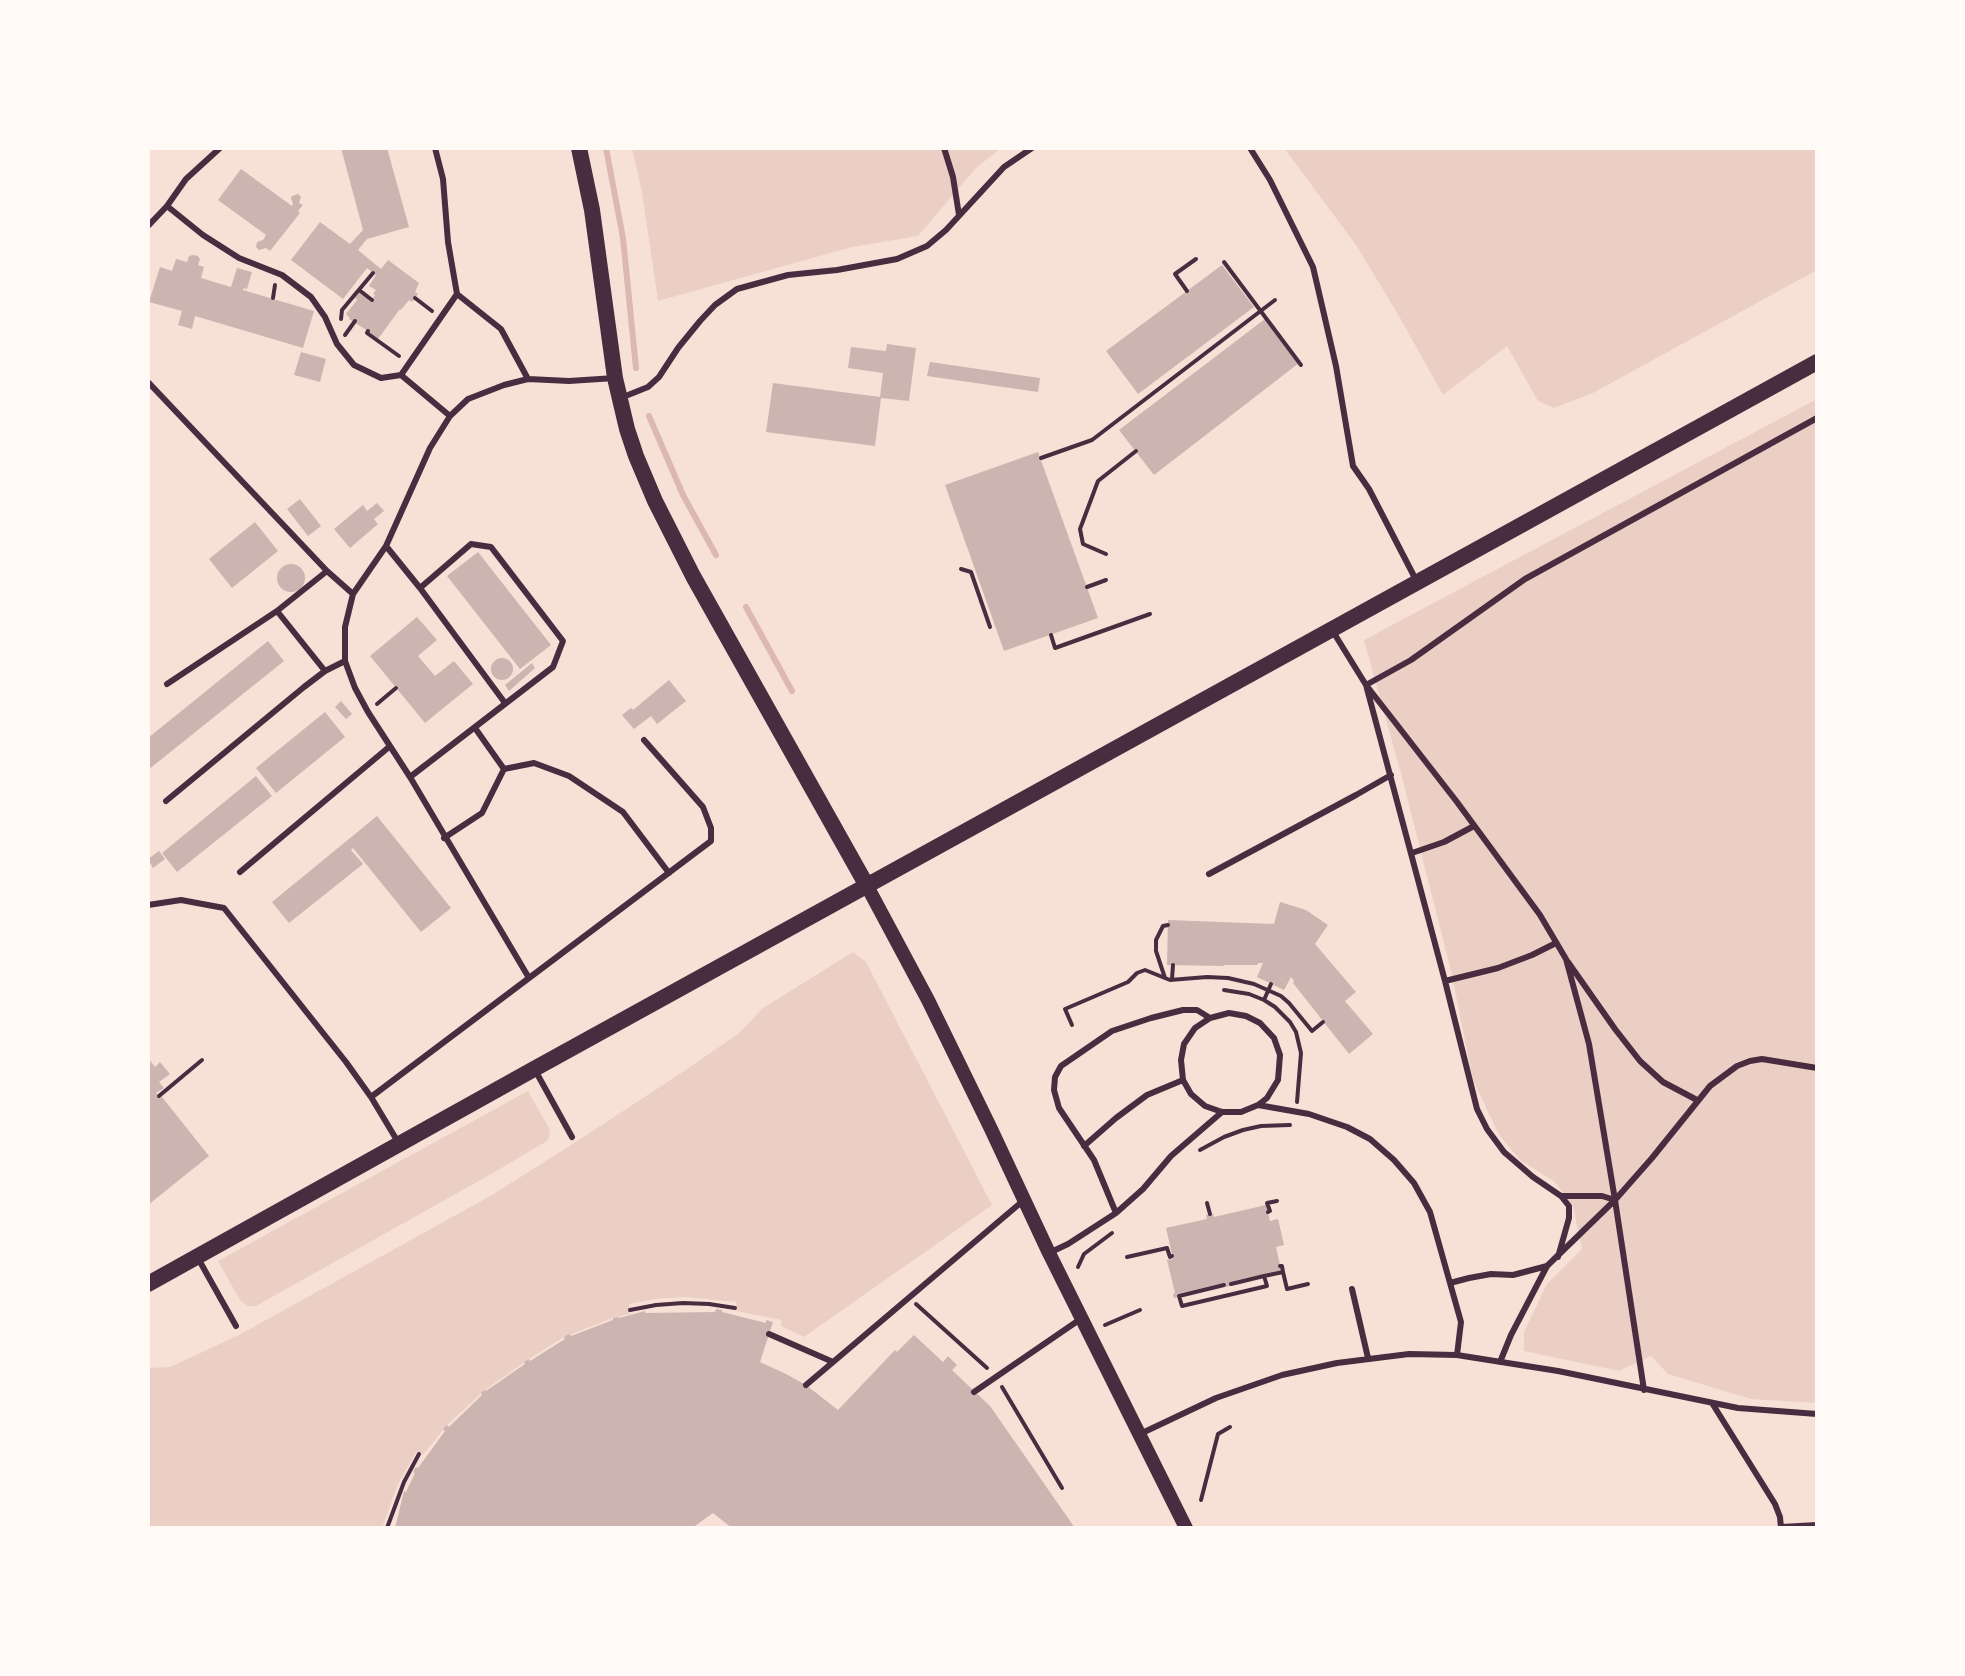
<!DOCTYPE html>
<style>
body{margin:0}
#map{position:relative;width:1965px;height:1676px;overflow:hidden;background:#f7e1d7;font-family:"Nunito Sans",sans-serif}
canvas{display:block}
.frame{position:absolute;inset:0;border:150px solid #fffaf5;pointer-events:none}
</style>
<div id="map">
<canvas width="1965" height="1676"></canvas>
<div class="frame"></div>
</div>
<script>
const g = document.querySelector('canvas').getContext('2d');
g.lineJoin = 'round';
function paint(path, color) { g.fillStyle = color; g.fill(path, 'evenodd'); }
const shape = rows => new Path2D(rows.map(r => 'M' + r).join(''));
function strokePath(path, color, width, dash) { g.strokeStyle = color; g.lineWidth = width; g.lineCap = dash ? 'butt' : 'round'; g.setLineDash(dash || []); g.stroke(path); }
const green = shape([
 [632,148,1001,148,976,168,918,236,852,247,658,301,642,192],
 [1284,148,1817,148,1817,270,1593,393,1554,408,1538,401,1507,346,1443,395,1399,316,1356,245],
 [1817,399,1817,1403,1751,1399,1668,1374,1651,1356,1619,1371,1524,1351,1524,1332,1547,1284,1582,1249,1573,1206,1554,1181,1521,1161,1499,1135,1473,1080,1451,971,1402,777,1364,640],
 [853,952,866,962,992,1205,804,1337,781,1326,782,1320,736,1311,736,1302,684,1297,656,1299,629,1304,630,1314,613,1318,564,1337,529,1359,485,1390,447,1425,423,1455,416,1452,397,1486,382,1528,148,1528,148,1368,170,1367,239,1335,492,1195,582,1138,681,1073,738,1034,763,1008],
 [528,1091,549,1128,550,1135,547,1141,493,1173,256,1306,248,1306,240,1300,218,1261]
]);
const stream = shape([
 [606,148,623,238,636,368],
 [649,416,683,495,716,555],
 [746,607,792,691]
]);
const building = shape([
 [341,148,387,148,409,227,367,239,358,250,381,269,388,260,419,283,415,292,418,294,412,302,409,300,401,310,400,309,378,339,370,334,371,333,349,319,350,318,346,314,357,300,355,298,359,293,372,300,375,295,373,294,376,290,369,286,376,275,367,268,343,299,291,260,320,222,350,244,363,230],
 [241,169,292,206,293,204,291,198,292,196,298,194,301,197,299,203,303,205,298,211,300,213,270,251,266,248,259,250,256,247,257,242,263,240,266,235,218,200],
 [193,255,198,256,200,259,198,265,204,267,201,278,231,287,237,268,252,272,247,289,244,288,243,290,314,311,303,348,195,316,192,329,178,325,182,311,149,302,160,267,172,271,176,259,187,262,189,256],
 [1222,265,1254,307,1138,394,1106,351],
 [1265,319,1299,363,1154,475,1119,430],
 [887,344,916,348,909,401,881,398,875,446,766,432,773,383,880,397,883,373,848,368,851,347,886,351],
 [301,352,326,359,320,382,294,375],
 [930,362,1040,378,1038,392,927,376],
 [1038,452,1098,618,1004,651,945,485],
 [300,499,321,526,308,536,287,509],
 [377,503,384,511,374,519,378,524,350,548,334,529,363,505,367,511],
 [255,522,278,551,232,588,209,559],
 [478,552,551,645,520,669,447,576],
 '277 578a14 14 0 1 1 28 0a14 14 0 1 1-28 0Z',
 [417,617,437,640,418,656,435,676,454,661,473,684,425,723,370,656],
 [268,641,284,661,148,770,148,738],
 '491 669a11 11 0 1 1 22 0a11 11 0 1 1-22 0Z',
 [532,663,535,668,509,691,505,685],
 [669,680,686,701,657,724,651,716,634,729,622,715,631,708,633,710],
 [341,701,352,714,346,719,335,707],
 [325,712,345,737,276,793,256,768],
 [256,776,272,796,177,872,162,853],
 [377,816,451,908,421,932,353,848,351,850,363,864,289,923,272,902],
 [159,851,165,859,153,868,148,859],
 [1280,902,1306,910,1328,925,1315,944,1356,992,1345,1001,1373,1034,1349,1054,1293,983,1294,981,1291,977,1284,990,1257,977,1263,963,1258,963,1257,965,1224,965,1224,966,1167,965,1168,920,1274,924],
 [148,1058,155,1067,160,1062,170,1074,159,1082,164,1088,156,1093,160,1098,162,1097,209,1156,148,1205],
 [1266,1205,1270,1221,1278,1219,1284,1245,1276,1247,1281,1270,1230,1282,1231,1286,1224,1287,1224,1283,1177,1294,1177,1297,1174,1298,1173,1294,1175,1293,1167,1260,1173,1259,1166,1228,1207,1219,1206,1215,1213,1214,1214,1217],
 [716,1309,722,1310,722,1312,766,1323,766,1320,773,1322,760,1362,786,1374,806,1385,838,1410,895,1350,897,1352,914,1335,943,1362,948,1356,957,1365,952,1370,990,1406,1075,1528,732,1528,713,1513,692,1528,395,1528,404,1491,406,1492,415,1473,413,1472,416,1467,418,1468,445,1431,443,1429,447,1425,449,1427,482,1395,481,1393,485,1390,486,1391,525,1364,524,1362,529,1359,530,1361,565,1339,564,1337,569,1334,571,1336,613,1320,613,1318,619,1317,619,1318,645,1311,645,1313,715,1312]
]);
const path = shape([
 [1224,262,1301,365],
 [359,290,372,300],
 [1187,291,1175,274,1196,259],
 [273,298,275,285],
 [415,298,432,311],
 [341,319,342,310,373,273],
 [368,331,367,333,399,356],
 [345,335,355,321],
 [1041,458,1092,440,1275,300],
 [1106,554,1083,544,1080,529,1098,481,1136,451],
 [961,569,971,572,990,627],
 [1087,587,1106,580],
 [1051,635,1055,648,1150,614],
 [377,704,396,688],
 [1165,978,1156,951,1156,940,1163,926,1168,925],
 [1172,979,1173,965],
 [1224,990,1249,994,1264,1000,1275,1007,1290,1022,1296,1032,1301,1053,1297,1102],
 [1264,1000,1271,984],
 [1072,1025,1065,1009,1128,982,1137,973,1145,970,1170,980,1207,977,1228,978,1254,984,1281,996,1289,1003,1312,1031,1323,1022],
 [159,1096,202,1060],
 [1200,1150,1224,1137,1243,1130,1261,1126,1290,1125],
 [1207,1203,1210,1214],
 [1268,1212,1270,1211,1267,1203,1277,1201],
 [1127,1257,1167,1248,1170,1257,1172,1256],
 [1078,1267,1084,1254,1112,1233],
 [1283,1272,1287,1289,1308,1284],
 [1264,1276,1283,1272,1282,1266,1280,1266],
 [1224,1285,1179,1296,1182,1306,1267,1286,1264,1276,1231,1284],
 [916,1304,987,1368],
 [630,1310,656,1305,683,1303,709,1304,735,1308],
 [1105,1325,1140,1310],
 [1002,1387,1062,1488],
 [1201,1500,1218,1434,1230,1427],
 [387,1528,404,1482,419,1454]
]);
const service = shape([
 [435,148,443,179,448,242,457,294],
 [944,148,953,177,959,215],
 [1250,148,1270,180,1313,267,1336,366,1353,466,1369,489,1416,580],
 [167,206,203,235,239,258,282,275,311,297,325,317,337,344,354,365,381,378,401,375],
 [148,226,167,206,186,179,220,148],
 [148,382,327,571,353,594],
 [623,397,648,387,659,377,678,348,700,321,715,305,737,289,788,275,837,270,897,259,927,246,946,230,1004,167,1032,148],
 [450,416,401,375,457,294,501,329,528,379],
 [386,546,420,588,471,544,491,547,563,641,553,667,410,777],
 [420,588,505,703],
 [277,611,327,571],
 [1332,630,1366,685,1457,802,1540,915,1566,959,1589,1044,1615,1200,1644,1390],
 [167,684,277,611,325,671],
 [475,728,504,769],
 [166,801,304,687,325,671,345,661],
 [444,838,482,813,504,769,534,763,569,776,623,812,669,873],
 [1412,853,1444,842,1474,826],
 [240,872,389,747],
 [1209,874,1356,795,1391,775],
 [148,905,181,900,224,908,346,1062,371,1097,398,1142],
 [1568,962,1615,1029,1640,1061,1663,1082,1697,1100],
 [529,978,410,777,368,712,355,688,345,661,345,627,353,594,386,546,430,448,450,416,468,399,504,385,528,379,569,381,615,378],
 [1445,981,1498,968,1532,955,1556,943],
 [535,1070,572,1137],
 [371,1097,711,841,711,828,703,807,644,740],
 [1258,1105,1267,1098,1278,1080,1280,1055,1274,1038,1260,1023,1246,1016,1229,1013,1210,1018,1195,1028,1184,1044,1181,1060,1183,1080,1191,1094,1205,1106,1222,1112,1241,1112,1258,1105,1309,1114,1347,1127,1370,1139,1394,1160,1414,1183,1430,1212,1461,1322,1457,1355],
 [1084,1146,1116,1118,1147,1095,1183,1080],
 [1615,1200,1602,1196,1561,1196,1533,1177,1504,1152,1487,1129,1477,1109,1445,981,1366,685,1411,660,1525,579,1817,418],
 [1116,1213,1094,1160,1059,1108,1054,1090,1055,1077,1061,1066,1112,1031,1151,1018,1183,1010,1197,1010,1210,1018],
 [1049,1253,1068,1244,1116,1213,1143,1189,1171,1156,1222,1112],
 [1558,1257,1569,1218,1569,1206,1561,1196],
 [199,1260,236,1326],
 [1450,1283,1469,1278,1491,1274,1513,1275,1547,1266],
 [1352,1289,1368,1358],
 [769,1334,833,1362],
 [1500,1362,1511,1335,1547,1266,1615,1200,1652,1158,1710,1086,1737,1066,1750,1061,1762,1059,1817,1068],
 [806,1385,1024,1200],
 [974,1392,1082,1318],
 [1712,1403,1775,1504,1780,1517,1781,1528],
 [1140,1434,1216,1398,1282,1375,1337,1363,1409,1354,1457,1355,1558,1371,1738,1408,1817,1414],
 [1781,1527,1817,1525]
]);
const tertiary = shape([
 [867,886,928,1000,991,1129,1049,1253,1186,1528]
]);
const secondary = shape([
 [579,148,592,210,615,378,627,429,636,456,655,501,693,576,867,886],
 [148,1284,534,1069,1817,362]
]);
paint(green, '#ebcfc5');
strokePath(stream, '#dcb8b0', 6);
paint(building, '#ccb4b1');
strokePath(path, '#4a2c40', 4);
strokePath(service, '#4a2c40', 6);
strokePath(tertiary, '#4a2c40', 14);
strokePath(secondary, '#4a2c40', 16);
</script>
